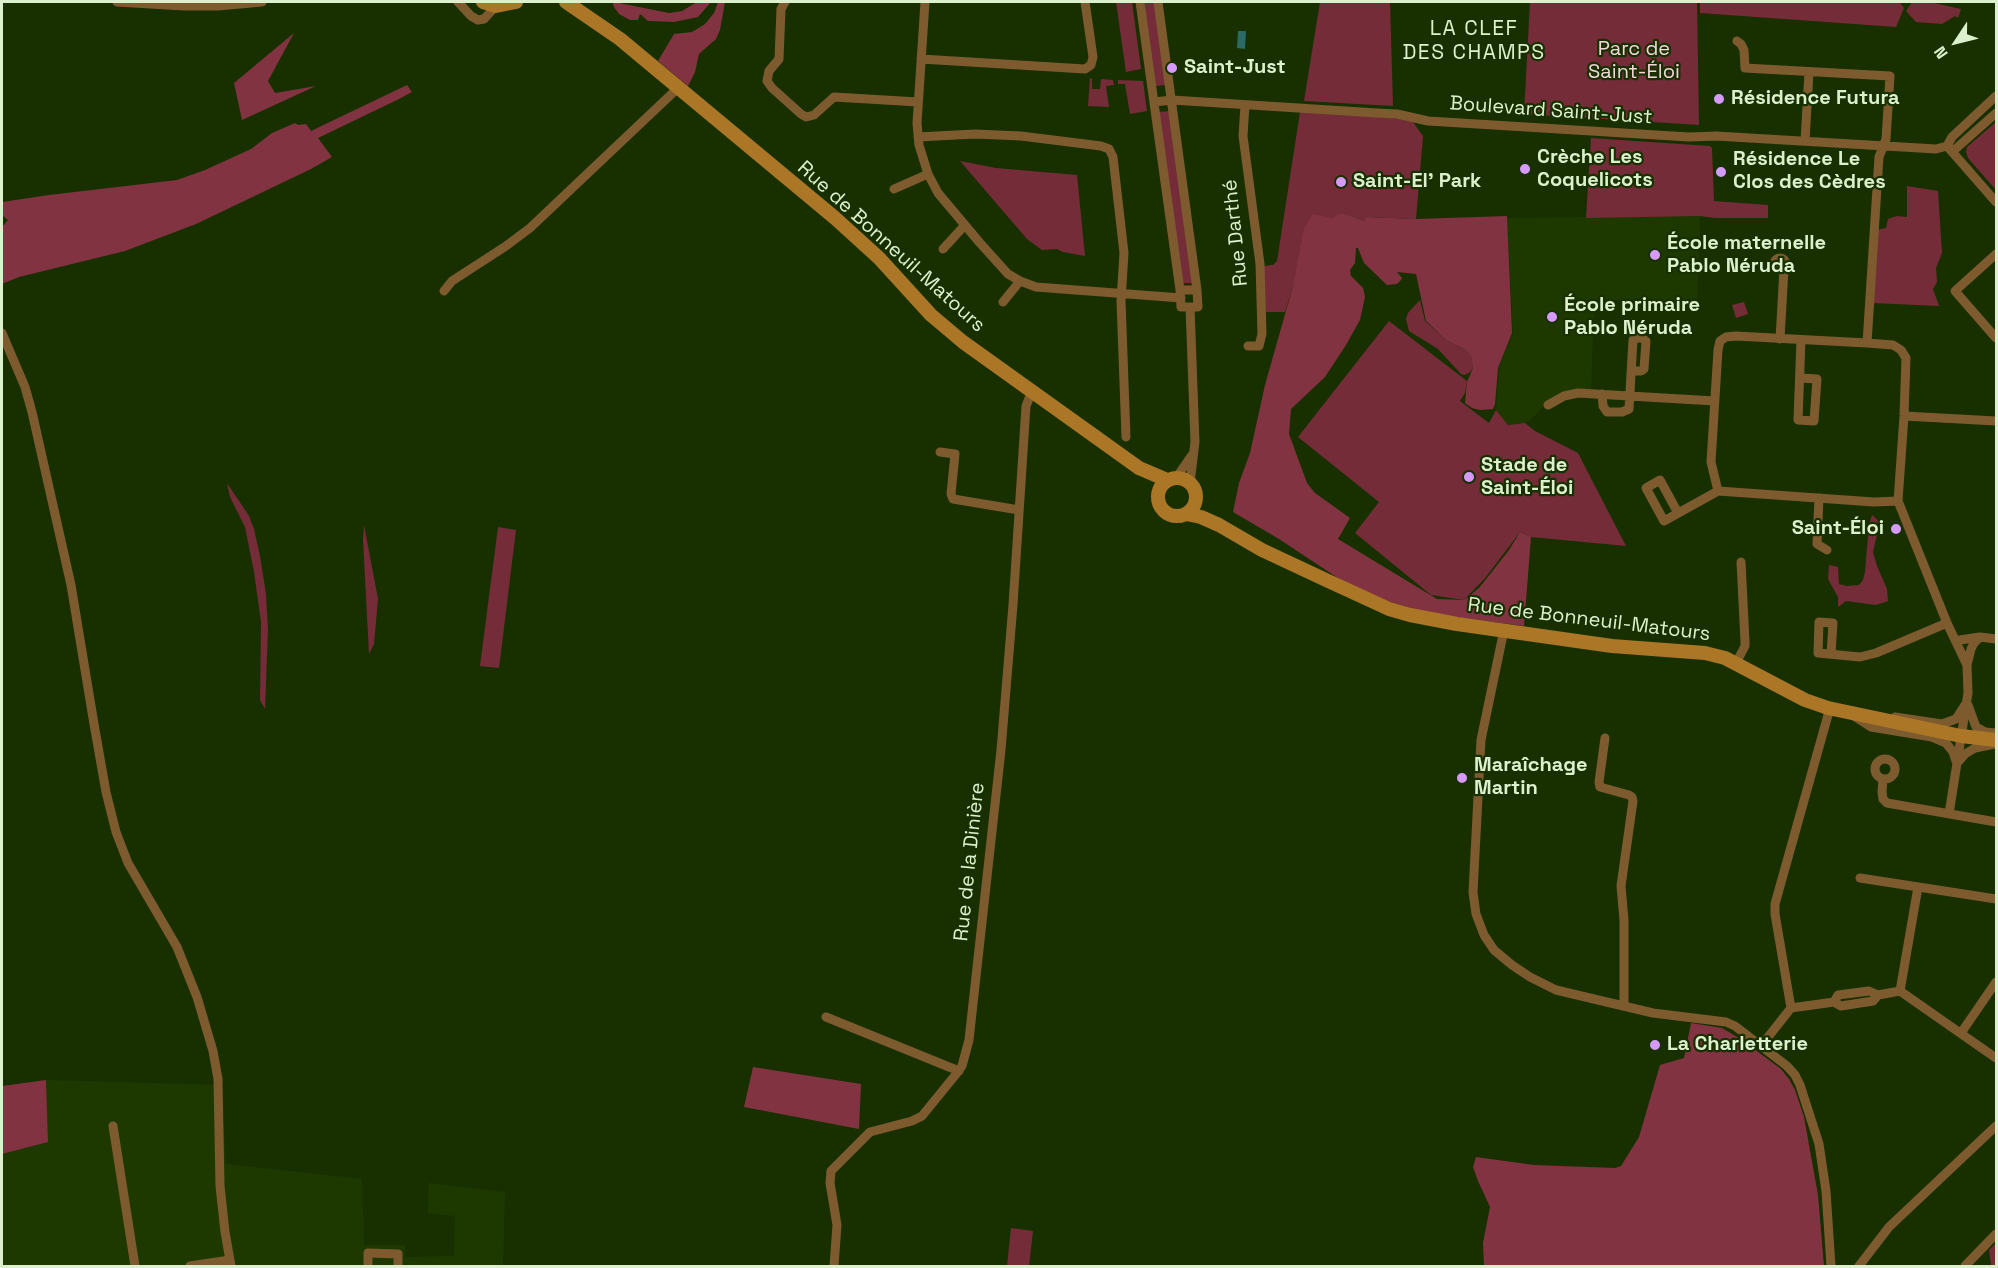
<!DOCTYPE html>
<meta charset="utf-8">
<style>
body{margin:0}
#map{position:relative;width:1998px;height:1268px;overflow:hidden;background:#183000;font-family:"Space Grotesk",sans-serif}
canvas{display:block}
.frame{position:absolute;inset:0;border:3px solid #dcf0ce;pointer-events:none}
.north{position:absolute;left:1926px;top:12px;width:60px;height:60px;-webkit-text-stroke:4px #183000;paint-order:stroke;rotate:235deg;font-size:16px;font-weight:700;line-height:24px;text-align:center;color:#dcf0ce}
.north::after{content:'';display:block;margin:auto;width:21px;height:27px;background:#dcf0ce;clip-path:polygon(50% 0,100% 100%,50% 72%,0 100%)}
</style>
<div id="map">
<canvas width="1998" height="1268"></canvas>
<div class="frame"></div>
<div class="north">N</div>
</div>
<script>
const g = document.querySelector('canvas').getContext('2d');
g.lineJoin = 'round';
function paint(path, color) { g.fillStyle = color; g.fill(path, 'evenodd'); }
const shape = rows => new Path2D(rows.map(r => 'M' + r).join(''));
function strokePath(path, color, width, dash) { g.strokeStyle = color; g.lineWidth = width; g.lineCap = dash ? 'butt' : 'round'; g.setLineDash(dash || []); g.stroke(path); }
function label(font, color, halo, rows, align = 'center') {
  g.font = font + ' "Space Grotesk",sans-serif'; g.lineWidth = 4.5; g.setLineDash([]); g.textBaseline = 'middle'; g.strokeStyle = halo; g.fillStyle = color; for (const [text, x, y, turn = 0] of rows) {
    g.save(); g.translate(x, y); g.rotate((+turn || 0) * Math.PI / 180); g.textAlign = isNaN(turn) ? turn : align; if (halo) g.strokeText(text, 0, 0); g.fillText(text, 0, 0); g.restore();
  }
}
const built = shape([
 [1700,216,1697,304,1594,299,1591,391,1550,400,1529,421,1525,423,1508,425,1496,410,1499,368,1513,333,1507,218],
 [46,1080,221,1085,226,1164,362,1179,364,1245,405,1245,405,1257,454,1256,455,1216,428,1213,429,1183,505,1192,503,1266,2,1266,2,1154,48,1142]
]);
const green = shape([
 [1116,2,1132,2,1141,69,1126,72],
 [1144,2,1156,2,1167,85,1155,86],
 [1320,2,1390,2,1393,106,1304,101],
 [1530,2,1697,2,1699,125,1524,114],
 [1700,2,1901,2,1900,3,1904,8,1896,27,1700,13],
 [1912,2,1930,2,1961,9,1958,18,1955,16,1942,24,1916,22,1906,11],
 [1090,78,1092,79,1092,89,1100,89,1101,79,1113,80,1114,85,1106,86,1109,107,1088,106],
 [1118,80,1143,81,1147,111,1130,114,1125,84,1118,84],
 [1170,111,1192,283,1183,283,1158,112],
 [1300,112,1395,118,1413,122,1423,136,1416,219,1366,217,1364,221,1343,213,1293,286,1285,312,1265,312,1263,266,1273,265,1277,261],
 [1996,122,1996,190,1968,158,1966,152,1967,147],
 [1591,138,1710,146,1712,148,1714,201,1768,205,1768,218,1715,218,1700,216,1586,218],
 [960,161,996,168,1077,175,1085,256,1063,252,1057,249,1042,250,1027,239],
 [1907,186,1938,191,1942,253,1936,268,1937,282,1933,289,1939,306,1873,303,1876,230,1886,228,1888,219,1897,216,1907,217],
 [1420,300,1425,321,1446,340,1466,350,1471,356,1473,368,1470,372,1465,375,1461,374,1438,349,1409,331,1406,319,1408,313],
 [1744,302,1748,314,1736,318,1732,305],
 [1389,321,1467,381,1465,393,1460,401,1489,423,1496,410,1508,425,1525,423,1535,431,1578,453,1626,546,1531,537,1520,532,1486,577,1464,600,1431,595,1355,533,1379,502,1298,437],
 [227,483,249,516,254,529,260,556,266,594,268,630,265,709,260,700,261,622,254,572,245,527,230,497],
 [1872,515,1880,522,1873,552,1877,566,1887,589,1888,601,1876,605,1846,601,1838,607,1838,597,1828,579,1829,565,1838,567,1839,584,1847,586,1859,585,1863,580,1865,572,1869,525],
 [364,525,378,599,374,644,369,654,363,540],
 [498,527,516,530,499,668,480,666],
 [1011,1228,1033,1231,1029,1266,1007,1266],
 [1996,1243,1996,1266,1991,1266,1989,1250]
]);
const forest = shape([
 [614,2,669,13,682,11,697,2,711,2,698,17,674,22,648,21,640,14,638,20,630,20,619,14,614,7,613,4],
 [718,2,725,2,720,30,716,39,699,54,695,72,688,86,658,61,674,34,692,32,705,24,714,13],
 [294,33,268,81,275,93,316,86,242,120,234,83],
 [407,85,412,92,399,99,318,138,332,157,311,169,196,224,125,251,19,277,2,284,2,227,8,220,2,215,2,202,49,195,177,180,205,170,251,149,272,133,295,123,298,125,306,124,311,131],
 [1343,213,1364,221,1366,217,1416,219,1507,216,1512,333,1498,368,1495,404,1493,409,1480,410,1472,408,1465,403,1467,382,1473,368,1471,356,1466,350,1446,340,1426,321,1416,274,1397,272,1402,278,1401,280,1397,284,1387,285,1364,263,1358,248,1356,248,1355,263,1350,270,1351,276,1363,288,1365,297,1360,320,1346,345,1325,377,1291,409,1289,434,1307,483,1315,493,1350,518,1338,539,1437,599,1464,600,1479,588,1491,573,1509,550,1520,532,1531,537,1524,626,1431,614,1380,599,1350,586,1279,539,1233,512,1239,483,1250,453,1265,385,1293,286,1304,228,1313,214,1332,218],
 [1691,1023,1722,1028,1742,1040,1781,1069,1789,1079,1795,1090,1804,1117,1818,1195,1824,1266,1484,1266,1483,1243,1490,1207,1478,1181,1473,1167,1476,1157,1534,1165,1615,1168,1621,1166,1639,1137,1660,1065,1684,1058],
 [753,1067,861,1084,859,1129,744,1107],
 [46,1080,48,1142,2,1154,2,1086]
]);
const water = shape([
 [1238,31,1246,31,1245,49,1237,48]
]);
const minor = shape([
 [117,2,184,6,218,6,262,2],
 [458,2,471,16,478,20,484,19,496,6],
 [785,2,781,9,779,59,769,71,767,81,772,88,801,114,806,117,814,115,834,97,918,102],
 [925,2,917,123,919,145,928,174,938,193,980,243,1008,274,1020,281,1036,287,1181,298],
 [1140,2,1180,290],
 [1158,2,1197,290],
 [1737,41,1741,44,1744,50,1745,68,1890,76,1886,139,1879,157,1867,343,1893,345,1901,350,1906,358,1904,416,1898,501,1947,623,1967,665,1968,693,1949,814],
 [921,59,1085,69,1091,65,1093,57,1085,2],
 [1154,102,1172,100,1377,113,1397,114,1428,121,1689,137,1716,136,1936,149,1947,146],
 [1245,105,1243,136,1260,264,1262,334,1259,346,1248,346],
 [918,137,975,134,1021,136,1101,146,1109,149,1113,157,1124,253,1121,301,1126,437],
 [1805,141,1809,72],
 [1947,146,1996,202],
 [1947,146,1952,137,1996,96],
 [1952,152,1996,113],
 [894,189,928,174],
 [943,249,965,225],
 [1996,254,1955,291,1996,338],
 '1774 264a6 6 0 1 1 12 0a6 6 0 1 1-12 0Z',
 [1180,290,1197,290,1198,307,1181,307,1180,290],
 [444,291,452,281,506,246,530,228,679,87],
 [1003,302,1020,281],
 [1190,307,1195,442,1190,483],
 [2,333,25,387,32,412,71,585,94,724,106,792,116,832,128,863,177,947,197,997,213,1051,218,1079,220,1186,225,1232,231,1266],
 [1780,339,1784,269],
 [1800,378,1817,379,1814,421,1798,420,1801,340],
 [1602,394,1603,406,1607,412,1622,412,1629,409,1633,340,1640,337,1646,341,1644,369,1641,371,1632,371],
 [1548,405,1564,396,1578,393,1715,401],
 [1904,416,1996,421],
 [940,452,955,454,951,494,953,499,1019,510],
 [1176,478,1192,455],
 [1718,491,1711,462,1718,350,1720,341,1726,337,1736,336,1867,343],
 [1819,498,1817,544,1827,550],
 [1678,513,1660,480,1646,488,1664,521,1718,491,1874,502,1898,501],
 [1504,630,1481,740,1473,892,1476,914,1484,935,1494,950,1512,965,1530,977,1556,990,1653,1013,1726,1022,1735,1026,1787,1066,1795,1075,1800,1085,1819,1144,1826,1191,1831,1266],
 [1957,642,1960,640,1980,637,1996,639],
 [1831,654,1833,623,1819,622,1818,653,1860,657,1876,653,1947,623],
 [1736,663,1745,646,1745,641,1741,562],
 [1967,665,1971,649,1974,643,1980,637],
 [1968,705,1976,727,1985,732,1996,733],
 [1854,716,1871,727,1932,737,1946,743,1953,752,1956,761],
 [1895,717,1942,724,1956,719,1965,705],
 [1605,738,1599,782,1600,787,1629,795,1632,797,1633,801,1621,886,1624,920,1624,1006],
 '1875 769a10 10 0 1 1 20 0a10 10 0 1 1-20 0Z',
 [1958,762,1965,754,1975,748,1995,744],
 [1883,779,1882,792,1883,799,1887,803,1996,822],
 [1860,878,1996,899],
 [1900,991,1918,887],
 [1834,1002,1838,995,1869,991,1878,995,1900,991,1996,1058],
 [1791,1008,1775,914,1775,904,1828,715,1828,708],
 [826,1017,959,1071],
 [1961,1033,1996,982],
 [1761,1046,1791,1008,1834,1002,1841,1006,1873,1001,1878,995],
 [113,1126,135,1266],
 [190,1266,230,1260],
 [368,1266,368,1253,398,1254,398,1266],
 [834,1266,837,1225,830,1183,831,1171,870,1132,912,1121,922,1116,957,1073,962,1066,969,1040,1001,750,1013,605,1026,406,1032,391],
 [1859,1266,1889,1227,1996,1126],
 [1965,1266,1996,1234]
]);
const secondary = shape([
 [483,2,496,6,516,2],
 [566,2,620,39,835,218,879,258,931,315,963,342,1139,468,1167,480],
 '1158 497a19 19 0 1 1 38 0a19 19 0 1 1-38 0Z',
 [1186,514,1201,517,1219,525,1262,550,1326,580,1389,609,1410,615,1457,624,1612,646,1705,653,1725,658,1805,700,1828,708,1961,736,1996,740]
]);
const markers = [
 [1172,68,6,"#d69bfa"],
 [1719,99,6,"#d69bfa"],
 [1525,169,6,"#d69bfa"],
 [1721,172,6,"#d69bfa"],
 [1341,182,6,"#d69bfa"],
 [1655,255,6,"#d69bfa"],
 [1552,317,6,"#d69bfa"],
 [1469,477,6,"#d69bfa"],
 [1896,529,6,"#d69bfa"],
 [1462,778,6,"#d69bfa"],
 [1655,1045,6,"#d69bfa"]
];
const parkNames = [
 ["Parc de",1634,50],
 ["Saint-Éloi",1634,73]
];
const poiNames = [
 ["Saint-Just",1184,68],
 ["Résidence Futura",1731,99],
 ["Crèche Les",1537,158],
 ["Coquelicots",1537,181],
 ["Résidence Le",1733,160],
 ["Clos des Cèdres",1733,183],
 ["Saint-El' Park",1353,182],
 ["École maternelle",1667,244],
 ["Pablo Néruda",1667,267],
 ["École primaire",1564,306],
 ["Pablo Néruda",1564,329],
 ["Stade de",1481,466],
 ["Saint-Éloi",1481,489],
 ["Saint-Éloi",1884,529,"right"],
 ["Maraîchage",1474,766],
 ["Martin",1474,789],
 ["La Charletterie",1667,1045]
];
const streetNames = [
 ["Boulevard Saint-Just",1551,111,4],
 ["Rue Darthé",1236,233,-96],
 ["Rue de Bonneuil-Matours",891,247,42],
 ["Rue de Bonneuil-Matours",1589,620,7],
 ["Rue de la Dinière",970,862,-84]
];
const neighbourhoodNames = [
 ["LA CLEF",1474,29],
 ["DES CHAMPS",1474,53]
];
paint(built, '#1e3900');
paint(green, '#752c39');
paint(forest, '#813341');
paint(water, '#2a6a67');
strokePath(minor, '#7d5b2e', 9);
strokePath(secondary, '#ac7627', 14);
for (const [x, y, r, color] of markers) { const dot = new Path2D(); dot.arc(x, y, r, 0, 2 * Math.PI); g.fillStyle = color; g.fill(dot); strokePath(dot, '#183000', 2); }
label('20px', '#f0d7d9', '#183000', parkNames);
label('bold 20px', '#dcf0ce', '#183000', poiNames, 'left');
label('20px', '#dcf0ce', '#183000', streetNames);
g.letterSpacing = '1.5px';
label('21px', '#dcf0ce', '#183000', neighbourhoodNames);
g.letterSpacing = '0px';
</script>
